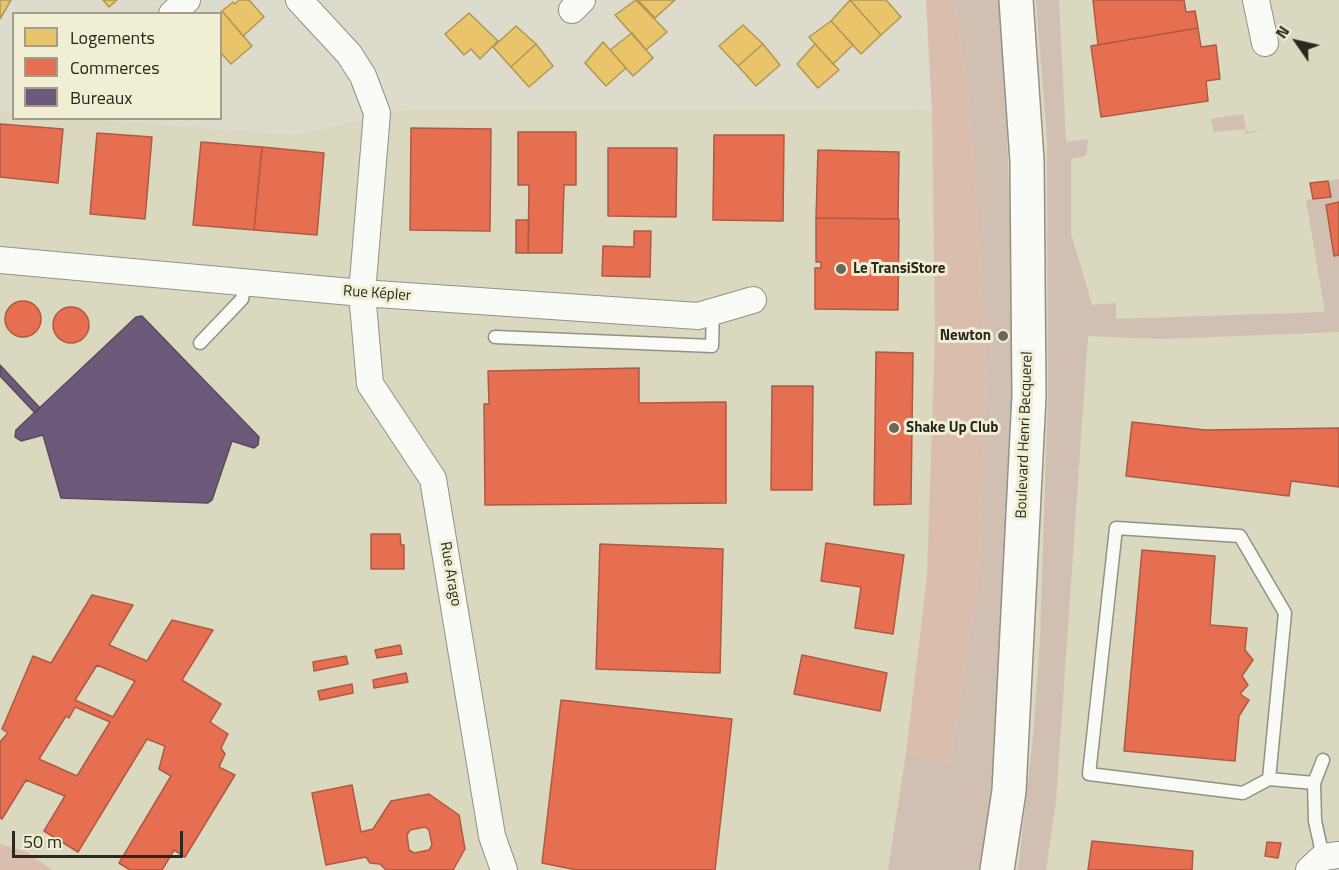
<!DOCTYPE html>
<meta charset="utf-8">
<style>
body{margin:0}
#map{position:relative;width:1339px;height:870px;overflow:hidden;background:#dddbcc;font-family:"Titillium Web",sans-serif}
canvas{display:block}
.legend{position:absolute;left:12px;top:12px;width:210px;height:108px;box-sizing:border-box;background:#f0eed3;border:2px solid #a19f8b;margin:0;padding:8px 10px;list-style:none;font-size:18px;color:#2a291f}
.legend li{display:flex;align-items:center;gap:12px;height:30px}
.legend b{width:30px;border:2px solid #a19f8b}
.north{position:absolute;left:1267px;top:12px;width:60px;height:60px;-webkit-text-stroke:4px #f0eed3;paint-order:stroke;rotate:304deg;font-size:16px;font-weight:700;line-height:24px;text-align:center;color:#2a291f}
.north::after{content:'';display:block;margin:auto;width:21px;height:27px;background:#2a291f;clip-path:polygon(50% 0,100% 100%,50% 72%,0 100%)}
.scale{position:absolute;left:12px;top:831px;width:171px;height:27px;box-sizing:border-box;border:3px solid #2a291f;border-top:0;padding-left:8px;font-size:18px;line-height:21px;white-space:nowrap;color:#2a291f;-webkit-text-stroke:4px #f0eed3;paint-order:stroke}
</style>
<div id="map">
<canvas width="1339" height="870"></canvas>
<ul class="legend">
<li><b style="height:16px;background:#e9c46a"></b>Logements</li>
<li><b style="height:16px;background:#e76f51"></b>Commerces</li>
<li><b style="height:16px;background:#6d597a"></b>Bureaux</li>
</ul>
<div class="north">N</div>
<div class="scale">50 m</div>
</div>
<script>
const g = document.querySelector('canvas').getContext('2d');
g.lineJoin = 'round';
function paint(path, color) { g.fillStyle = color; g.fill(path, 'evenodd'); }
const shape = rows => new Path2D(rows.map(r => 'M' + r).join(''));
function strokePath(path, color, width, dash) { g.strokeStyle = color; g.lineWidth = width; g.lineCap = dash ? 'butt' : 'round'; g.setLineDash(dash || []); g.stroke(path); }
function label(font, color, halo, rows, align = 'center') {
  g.font = font + ' "Titillium Web",sans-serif'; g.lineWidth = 6; g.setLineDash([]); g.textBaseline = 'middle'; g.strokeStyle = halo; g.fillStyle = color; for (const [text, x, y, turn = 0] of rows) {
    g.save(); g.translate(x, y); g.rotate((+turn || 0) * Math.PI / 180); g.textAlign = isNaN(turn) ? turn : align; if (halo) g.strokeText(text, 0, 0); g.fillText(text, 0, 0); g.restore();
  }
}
const built = shape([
 [926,0,1339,0,1339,870,52,870,27,852,0,844,0,112,13,113,14,118,83,119,297,135,404,110,931,109]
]);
const green = shape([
 [954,0,999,0,1006,103,1013,316,1008,523,996,751,987,836,981,870,888,870,906,753,950,763,978,578,987,382,971,115],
 [1036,0,1059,0,1066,142,1088,139,1086,156,1071,159,1071,233,1092,305,1116,303,1116,319,1325,312,1306,200,1331,197,1328,181,1339,179,1339,202,1326,206,1334,255,1339,255,1339,332,1162,339,1088,336,1056,801,1046,870,1018,870,1033,737,1040,638,1048,397,1047,141],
 [1243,114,1247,132,1264,130,1246,134,1245,129,1214,132,1211,119]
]);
const forest = shape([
 [926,0,954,0,971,115,987,382,978,578,950,763,906,753,927,576,935,333,932,109],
 [0,844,27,852,52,870,0,870]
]);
const homes = shape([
 [0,0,11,0,0,19,0,0],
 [103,0,117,0,109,7,103,0],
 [239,0,249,0,264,17,243,36,222,11,233,2,235,4,239,0],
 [636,0,667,32,646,50,615,15,636,0],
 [638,0,675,0,655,18,638,0],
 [850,0,886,0,901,17,881,35,850,0],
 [850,0,881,35,861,54,831,21,850,0],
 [222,11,252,46,231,64,220,52,219,14,222,11],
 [469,13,498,41,480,59,471,49,464,55,445,34,469,13],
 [831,21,853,45,833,64,809,37,831,21],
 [743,25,763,44,738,66,719,46,743,25],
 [516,26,536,44,511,67,493,47,516,26],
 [632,33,653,58,633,76,610,50,632,33],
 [603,42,626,68,606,86,585,63,603,42],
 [536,44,553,66,529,87,511,67,536,44],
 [763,44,780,65,756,86,738,66,763,44],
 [815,44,839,70,818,88,797,64,815,44]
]);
const shops = shape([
 [1093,0,1184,0,1186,12,1195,11,1198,28,1098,45,1093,0],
 [1198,28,1201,47,1216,45,1220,79,1206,81,1208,101,1101,117,1091,46,1198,28],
 [0,124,63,129,58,183,0,177,0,124],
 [411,128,491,129,490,231,410,230,411,128],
 [518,132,576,132,576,185,564,185,562,253,528,253,529,185,518,185,518,132],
 [97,133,152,137,145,219,90,214,97,133],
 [714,135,784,135,783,221,713,220,714,135],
 [201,142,262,147,254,230,193,225,201,142],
 [262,147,324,153,317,235,254,230,262,147],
 [608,148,677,148,676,217,608,216,608,148],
 [818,150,899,152,898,219,816,218,818,150],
 [1328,181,1331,197,1313,199,1310,183,1328,181],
 [1339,202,1339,255,1334,256,1326,205,1339,202],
 [816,218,899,219,898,310,815,309,815,268,821,268,821,262,816,262,816,218],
 [516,220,529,220,528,253,516,253,516,220],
 [634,231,651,231,650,277,602,276,603,246,634,247,634,231],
 '5 319a18 18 0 1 1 36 0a18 18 0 1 1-36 0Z',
 '53 325a18 18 0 1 1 36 0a18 18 0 1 1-36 0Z',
 [876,352,913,353,911,504,874,505,876,352],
 [639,368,639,403,726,402,726,503,485,505,484,404,489,404,488,371,639,368],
 [772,386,813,386,812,490,771,490,772,386],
 [1132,422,1205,430,1339,428,1339,487,1291,481,1289,496,1126,476,1132,422],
 [371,534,400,534,401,545,404,545,404,569,371,569,371,534],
 [826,543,904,555,893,634,855,628,861,587,821,581,826,543],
 [600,544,723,549,720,673,596,669,600,544],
 [1142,550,1215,556,1210,625,1247,628,1245,650,1253,660,1242,676,1248,685,1240,694,1249,700,1239,716,1235,761,1124,751,1142,550],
 [92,595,133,605,109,645,147,661,172,620,213,630,182,680,221,704,210,722,228,734,221,748,225,754,219,767,235,775,185,857,174,850,162,870,130,870,119,863,171,776,159,769,165,746,147,739,78,852,44,831,65,796,26,780,2,819,0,818,0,742,8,733,2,729,33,656,51,663,92,595],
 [97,665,135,681,113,717,75,700,97,665],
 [75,707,110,722,77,776,39,759,66,716,69,718,75,707],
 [400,645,402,654,377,658,375,650,400,645],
 [802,655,887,673,880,711,794,694,802,655],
 [346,656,348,664,314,671,313,662,346,656],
 [406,673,408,682,374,688,373,680,406,673],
 [352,684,353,693,320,700,318,691,352,684],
 [561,700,732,719,715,870,577,870,542,863,561,700],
 [352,785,361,832,373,829,391,801,429,794,459,815,465,849,453,870,386,870,380,864,370,863,366,857,326,865,312,793,352,785],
 [425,827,429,830,432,845,429,850,414,853,409,850,407,835,410,830,425,827],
 [1092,841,1193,851,1192,870,1088,870,1092,841],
 [1267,842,1281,843,1278,858,1265,856,1267,842]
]);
const offices = shape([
 [142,316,259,437,258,445,254,448,232,441,212,500,208,503,61,498,43,435,21,441,15,437,16,430,136,317,142,316],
 [0,365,40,408,35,413,0,376,0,365]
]);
const lane = shape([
 [495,337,712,346,713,311],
 [200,343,242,299,245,283],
 [1269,779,1243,793,1089,774,1116,528,1240,536,1285,613,1269,779,1314,783,1315,821,1323,857],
 [1314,783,1323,760]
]);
const street = shape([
 [299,0,349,54,363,76,377,113,362,293,370,384,433,479,492,836,504,870],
 [1256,0,1265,43],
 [572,10,582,0],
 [172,14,187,0],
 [0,260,362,293,698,316,753,300],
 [1309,870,1323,857,1339,855]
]);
const secondary = shape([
 [997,870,1009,791,1029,396,1027,161,1016,0]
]);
const markers = [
 [841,269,6,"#69675c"],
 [1003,336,6,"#69675c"],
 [894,428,6,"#69675c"]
];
const poiNames = [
 ["Le TransiStore",853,269],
 ["Newton",991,336,"right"],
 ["Shake Up Club",906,428]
];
const streetNames = [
 ["Rue Képler",377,294,4],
 ["Boulevard Henri Becquerel",1025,435,-88],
 ["Rue Arago",450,574,80]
];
paint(built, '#dad8be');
paint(green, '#d1bfb2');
paint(forest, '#dabdad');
paint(homes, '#e9c46a');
strokePath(homes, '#b09654', 1.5);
paint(shops, '#e76f51');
strokePath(shops, '#ae5a42', 1.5);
paint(offices, '#6d597a');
strokePath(offices, '#594b5f', 1.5);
strokePath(lane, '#939186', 15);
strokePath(street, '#939186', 28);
strokePath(secondary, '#939186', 36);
strokePath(lane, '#fafaf7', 12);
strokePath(street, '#fafaf7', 26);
strokePath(secondary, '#fafaf7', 33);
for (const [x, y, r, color] of markers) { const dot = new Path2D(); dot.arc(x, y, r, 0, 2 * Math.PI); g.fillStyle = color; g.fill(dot); strokePath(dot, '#f0eed3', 2); }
label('bold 15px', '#2a291f', '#f0eed3', poiNames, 'left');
label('15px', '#2a291f', '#f0eed3', streetNames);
</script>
